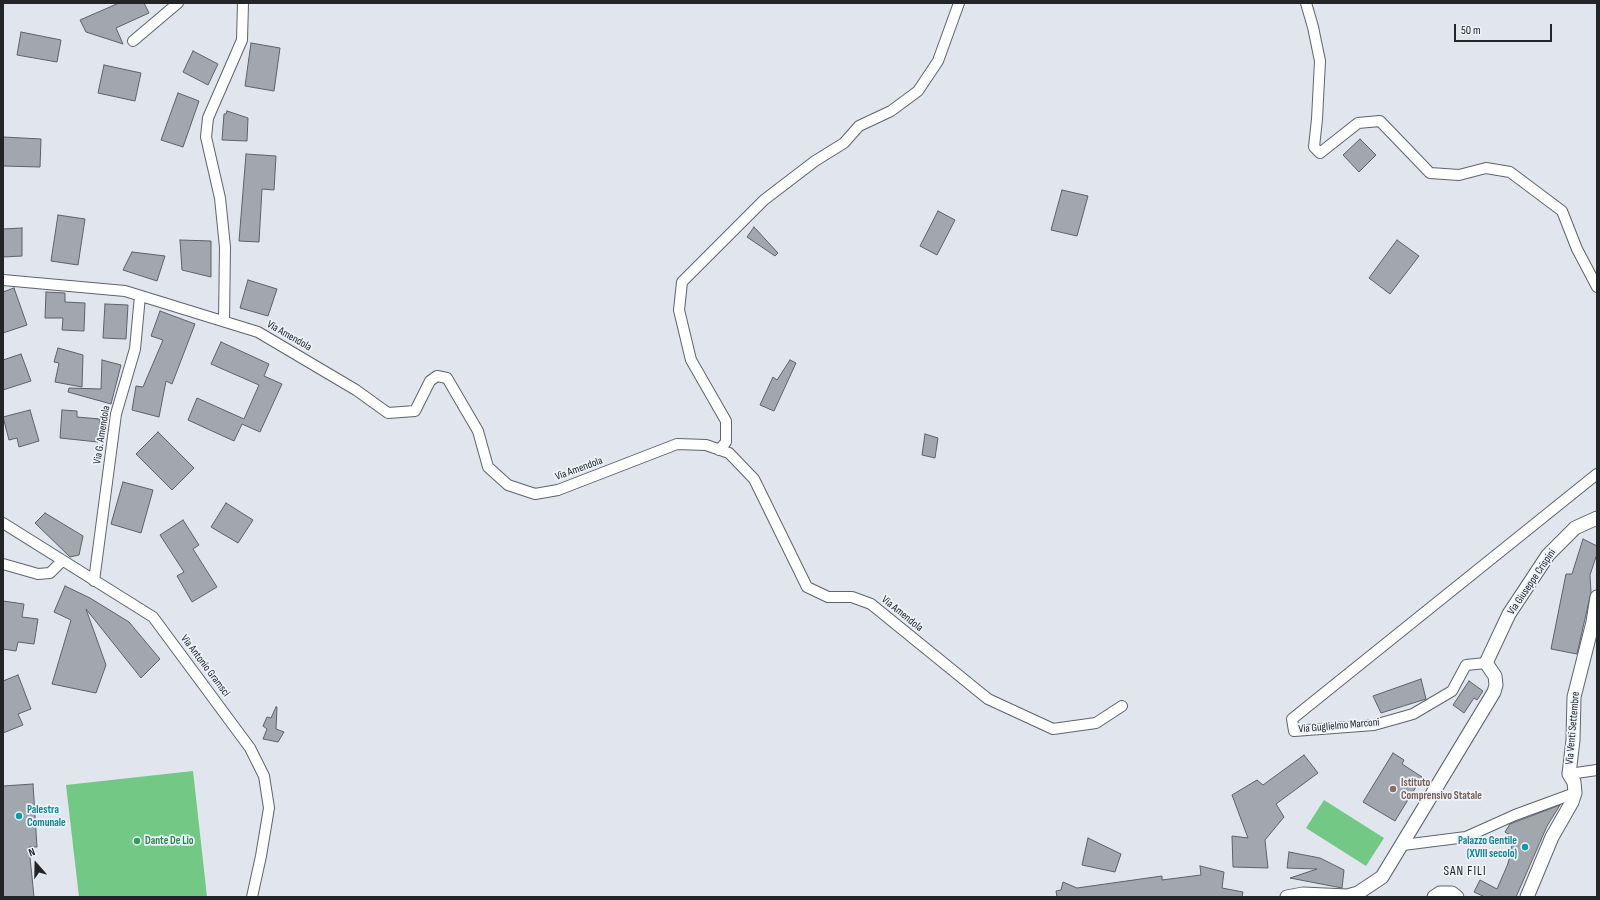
<!DOCTYPE html>
<style>
body{margin:0}
#map{position:relative;width:1600px;height:900px;overflow:hidden;background:#e0e5ee;font-family:"Sofia Sans Condensed",sans-serif}
canvas{display:block}
.frame{position:absolute;inset:0;border:4px solid #222427;pointer-events:none}
.north{position:absolute;left:16px;top:844px;width:40px;height:40px;-webkit-text-stroke:3px #edf2fb;paint-order:stroke;rotate:340deg;font-size:11px;font-weight:700;line-height:16px;text-align:center;color:#222427}
.north::after{content:'';display:block;margin:auto;width:14px;height:18px;background:#222427;clip-path:polygon(50% 0,100% 100%,50% 72%,0 100%)}
.scale{position:absolute;left:1454px;top:24px;width:98px;height:18px;box-sizing:border-box;border:2px solid #222427;border-top:0;padding-left:5px;font-size:12px;line-height:14px;white-space:nowrap;color:#222427;-webkit-text-stroke:3px #edf2fb;paint-order:stroke}
</style>
<div id="map">
<canvas width="1600" height="900"></canvas>
<div class="frame"></div>
<div class="north">N</div>
<div class="scale">50 m</div>
</div>
<script>
const g = document.querySelector('canvas').getContext('2d');
g.lineJoin = 'round';
function paint(path, color) { g.fillStyle = color; g.fill(path, 'evenodd'); }
const shape = rows => new Path2D(rows.map(r => 'M' + r).join(''));
function strokePath(path, color, width, dash) { g.strokeStyle = color; g.lineWidth = width; g.lineCap = dash ? 'butt' : 'round'; g.setLineDash(dash || []); g.stroke(path); }
function label(font, color, halo, rows, align = 'center') {
  g.font = font + ' "Sofia Sans Condensed",sans-serif'; g.lineWidth = 3.5; g.setLineDash([]); g.textBaseline = 'middle'; g.strokeStyle = halo; g.fillStyle = color; for (const [text, x, y, turn = 0] of rows) {
    g.save(); g.translate(x, y); g.rotate((+turn || 0) * Math.PI / 180); g.textAlign = isNaN(turn) ? turn : align; if (halo) g.strokeText(text, 0, 0); g.fillText(text, 0, 0); g.restore();
  }
}
const green = shape([
 [193,771,207,897,79,897,66,785],
 [1324,800,1384,838,1366,866,1306,828]
]);
const building = shape([
 [119,3,144,3,149,13,116,28,123,44,86,32,80,20,119,3],
 [21,32,61,40,57,62,17,55,21,32],
 [251,43,280,48,274,91,245,86,251,43],
 [193,51,218,64,208,85,183,72,193,51],
 [104,65,141,73,135,101,98,93,104,65],
 [178,93,199,101,183,147,161,140,178,93],
 [227,111,248,118,247,141,222,140,224,114,226,114,227,111],
 [3,137,41,139,40,167,3,166,3,137],
 [1360,139,1376,155,1359,172,1343,155,1360,139],
 [246,154,276,156,274,190,262,189,259,242,239,241,246,154],
 [1062,190,1088,196,1077,236,1051,230,1062,190],
 [938,211,955,220,937,255,920,246,938,211],
 [58,215,85,219,78,265,51,261,58,215],
 [754,227,778,253,775,256,747,237,754,227],
 [22,228,22,256,3,257,3,229,22,228],
 [180,240,211,241,211,277,182,270,180,240],
 [1397,240,1419,256,1390,294,1369,278,1397,240],
 [132,252,165,256,157,281,123,270,132,252],
 [248,280,277,289,268,316,240,308,248,280],
 [14,288,27,325,3,333,3,292,14,288],
 [46,292,65,293,65,302,85,303,84,331,62,330,63,318,45,318,46,292],
 [105,304,128,305,126,339,103,338,105,304],
 [160,311,195,324,172,384,166,381,159,417,132,410,136,386,143,387,163,340,151,336,160,311],
 [221,342,269,364,264,376,282,384,260,432,242,424,234,441,188,420,197,398,244,419,259,385,211,364,221,342],
 [58,348,83,355,82,387,55,382,59,363,54,362,58,348],
 [21,354,31,381,3,390,3,360,21,354],
 [102,360,121,365,111,404,68,392,69,388,101,389,102,360],
 [790,360,796,363,774,411,760,405,773,377,777,380,790,360],
 [30,410,39,441,19,447,17,438,9,440,3,417,30,410],
 [62,410,77,411,77,417,100,419,98,442,60,438,62,410],
 [158,432,194,468,172,490,136,454,158,432],
 [925,434,938,438,935,458,922,455,925,434],
 [123,482,153,490,141,533,111,524,123,482],
 [226,503,253,520,238,543,211,527,226,503],
 [45,513,83,536,79,555,70,557,35,523,45,513],
 [183,520,199,545,193,549,217,587,192,602,177,576,184,572,160,535,183,520],
 [1583,539,1597,546,1597,554,1590,575,1591,592,1577,654,1551,649,1566,574,1572,574,1583,539],
 [65,586,90,598,129,622,160,659,141,678,86,609,106,665,96,693,52,684,71,620,54,612,65,586],
 [3,601,24,604,22,617,38,619,34,644,18,642,16,651,3,649,3,601],
 [18,675,31,709,18,714,23,725,3,733,3,681,18,675],
 [1421,679,1426,699,1381,713,1373,696,1421,679],
 [1469,681,1483,691,1477,700,1474,698,1464,713,1453,705,1469,681],
 [276,707,277,707,276,729,284,732,278,742,263,739,267,729,263,726,267,717,271,718,276,707],
 [1393,753,1404,760,1402,764,1422,777,1395,821,1363,802,1393,753],
 [1304,755,1318,773,1276,804,1284,817,1265,840,1268,868,1233,867,1232,836,1248,838,1232,795,1257,780,1263,785,1304,755],
 [33,784,37,847,29,847,34,897,3,897,3,786,33,784],
 [1560,805,1547,826,1516,897,1485,897,1474,892,1480,880,1497,889,1507,866,1510,857,1508,856,1515,838,1505,832,1510,824,1560,805],
 [1088,838,1121,854,1115,872,1082,865,1088,838],
 [1289,852,1320,858,1344,870,1342,888,1290,878,1317,869,1287,868,1289,852],
 [1200,866,1224,872,1222,888,1243,892,1242,897,1057,897,1056,891,1061,890,1063,882,1077,888,1162,876,1162,880,1201,875,1200,866]
]);
const minor = shape([
 [1306,3,1313,27,1320,61,1317,119,1314,147,1320,153,1358,123,1380,121,1430,173,1459,175,1486,168,1510,172,1562,211,1577,249,1597,287],
 [133,41,178,3],
 [3,280,125,291,258,332,356,390,388,413,415,411,430,381,437,376,447,378,478,431,488,467,508,485,535,494,558,490,677,444,706,445,729,453,754,479,807,587,828,597,852,597,871,604,988,699,1053,729,1096,723,1122,706],
 [224,321,225,247,220,198,206,137,208,118,242,40,243,3],
 [719,450,726,442,726,421,691,360,679,310,682,282,764,200,815,161,844,143,859,126,891,111,918,91,938,61,959,3],
 [3,523,153,617,250,748,264,776,269,808,261,856,252,897],
 [3,564,38,574,50,573,62,561],
 [94,581,116,414,135,349,140,296],
 [1486,663,1466,665,1452,691,1413,714,1374,725,1294,731,1292,719,1597,474],
 [1569,774,1597,770],
 [1403,845,1466,837,1515,815,1575,793]
]);
const tertiary = shape([
 [1287,897,1303,894,1347,896,1358,893,1382,877,1494,692,1496,685,1495,676,1486,663,1509,614,1548,555,1575,528,1597,518],
 [1434,897,1440,893,1452,893,1457,897],
 [1527,897,1552,837,1572,802,1575,793,1574,782,1569,774,1573,740,1574,697,1593,622,1597,597]
]);
const markers = [
 [1393,789,4,"#8d6e63"],
 [19,816,4,"#0f9aa8"],
 [137,841,4,"#2e9e5b"],
 [1525,847,4,"#0f9aa8"]
];
const streetNames = [
 ["Via Amendola",289,336,30],
 ["Via G. Amendola",102,435,-81],
 ["Via Amendola",579,469,-20],
 ["Via Giuseppe Crispini",1532,582,-56],
 ["Via Amendola",902,614,39],
 ["Via Antonio Gramsci",205,666,53],
 ["Via Guglielmo Marconi",1339,726,-5],
 ["Via Venti Settembre",1573,728,-85]
];
const educationNames = [
 ["Istituto",1401,783],
 ["Comprensivo Statale",1401,796]
];
const cultureNames = [
 ["Palestra",27,810],
 ["Comunale",27,823],
 ["Palazzo Gentile",1517,841,"right"],
 ["(XVIII secolo)",1517,854,"right"]
];
const leisureNames = [
 ["Dante De Lio",145,841]
];
const quarterNames = [
 ["SAN FILI",1465,872]
];
paint(green, '#72c884');
paint(building, '#a2a7af');
strokePath(building, '#5d6169', 1);
strokePath(minor, '#5f636c', 12);
strokePath(tertiary, '#5f636c', 15);
strokePath(minor, '#fff', 10);
strokePath(tertiary, '#fff', 13);
for (const [x, y, r, color] of markers) { const dot = new Path2D(); dot.arc(x, y, r, 0, 2 * Math.PI); g.fillStyle = color; g.fill(dot); strokePath(dot, '#edf2fb', 1.5); }
label('11px', '#222427', '#edf2fb', streetNames);
label('bold 11px', '#785e54', '#edf2fb', educationNames, 'left');
label('bold 11px', '#0d838f', '#edf2fb', cultureNames, 'left');
label('bold 11px', '#27864d', '#edf2fb', leisureNames, 'left');
g.letterSpacing = '1px';
label('13px', '#222427', '#edf2fb', quarterNames);
g.letterSpacing = '0px';
</script>
